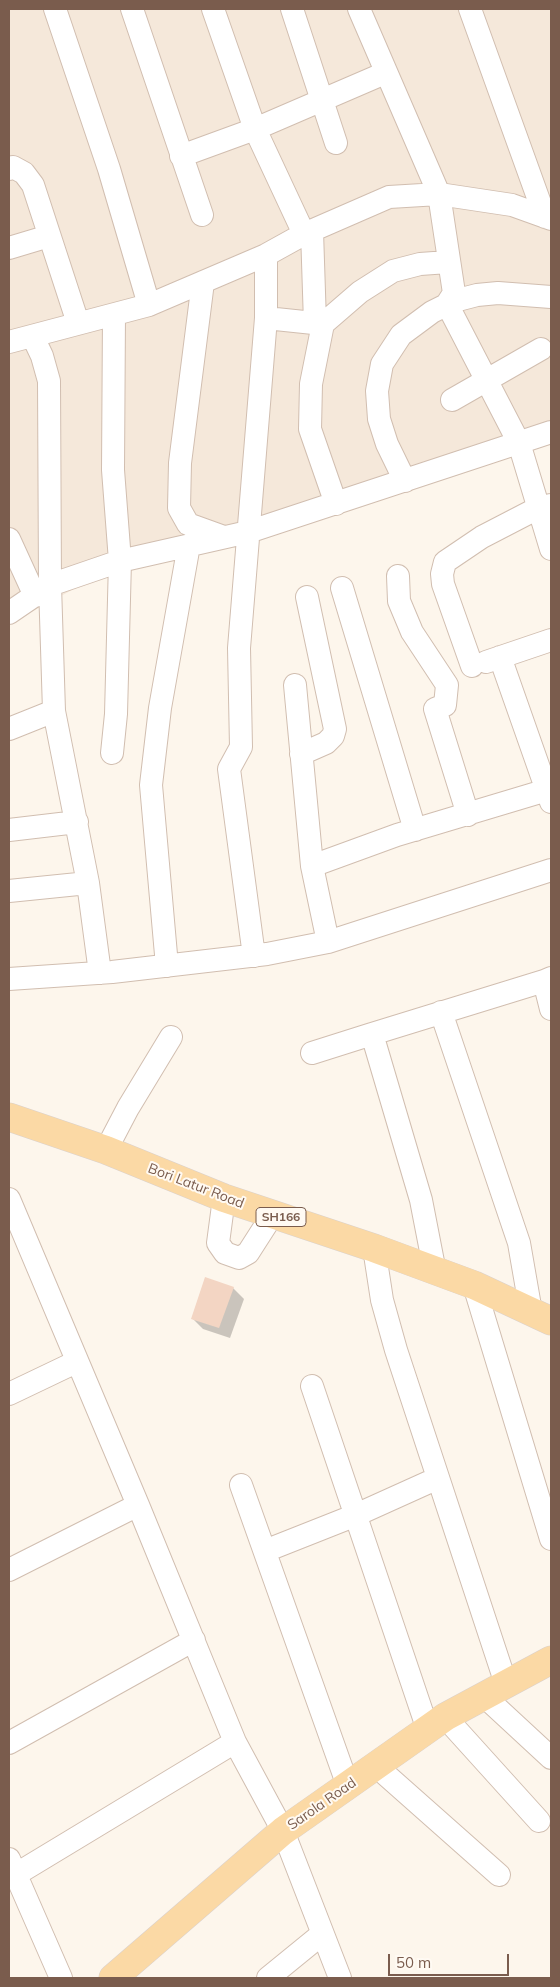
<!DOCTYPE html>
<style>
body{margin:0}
#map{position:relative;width:560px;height:1987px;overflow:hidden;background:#fdf6ec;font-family:Mulish,sans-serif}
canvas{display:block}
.frame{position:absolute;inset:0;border:10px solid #7a5c4d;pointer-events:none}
.scale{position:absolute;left:388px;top:1954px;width:121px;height:22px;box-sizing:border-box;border:2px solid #7a5c4d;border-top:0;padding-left:6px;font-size:15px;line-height:18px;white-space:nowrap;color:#7a5c4d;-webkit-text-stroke:4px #fffaf3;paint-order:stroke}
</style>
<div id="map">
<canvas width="560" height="1987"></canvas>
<div class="frame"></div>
<div class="scale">50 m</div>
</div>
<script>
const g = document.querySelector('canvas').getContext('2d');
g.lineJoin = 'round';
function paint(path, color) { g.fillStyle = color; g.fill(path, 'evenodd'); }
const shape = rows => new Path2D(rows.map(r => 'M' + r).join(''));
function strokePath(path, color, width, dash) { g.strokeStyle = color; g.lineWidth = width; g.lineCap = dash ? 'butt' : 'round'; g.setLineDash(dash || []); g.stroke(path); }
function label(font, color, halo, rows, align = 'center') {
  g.font = font + ' Mulish,sans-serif'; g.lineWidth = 4; g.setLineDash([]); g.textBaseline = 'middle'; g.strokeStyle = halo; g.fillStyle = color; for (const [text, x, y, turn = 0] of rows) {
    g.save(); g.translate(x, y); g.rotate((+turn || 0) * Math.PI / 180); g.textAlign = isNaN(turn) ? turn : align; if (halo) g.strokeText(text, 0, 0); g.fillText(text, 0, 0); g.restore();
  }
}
const residential = shape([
 [9,9,551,9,551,435,122,563,9,624]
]);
const shadow = shape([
 [233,1288,244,1299,230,1338,203,1329,192,1318]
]);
const building = shape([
 [205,1277,234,1287,219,1328,191,1319]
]);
const minor = shape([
 [55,9,109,169,149,305],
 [132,9,202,215],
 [213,9,255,129,304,234],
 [292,9,336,143],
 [359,9,439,194,454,293,447,304,519,443,551,549],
 [470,9,545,217],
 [181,156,255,129,385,73],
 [9,169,13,167,24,173,33,185,78,323],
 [312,231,315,323],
 [9,248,49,236],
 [203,282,180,463,179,508,188,524,224,537],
 [266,318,266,255],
 [323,324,360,292,393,271,420,264,448,262],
 [33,337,42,356,49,381,50,585,54,711,88,883,100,973],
 [9,342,149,305,266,255,304,234,389,197,439,194,512,205,551,219],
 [452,400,541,349],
 [405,481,387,444,379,419,377,391,382,364,401,335,432,312,454,301,477,295,498,293,551,297],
 [9,539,35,596],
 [398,576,399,601,412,632,447,685,445,705,435,709,468,815],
 [342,588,415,830],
 [9,613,50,585,120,561,248,532,551,432],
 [500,657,551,802],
 [486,662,551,640],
 [472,666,443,584,442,574,445,562,482,537,538,508,551,505],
 [295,685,312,866,328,942],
 [9,729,54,711],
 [112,753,116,714,120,561,113,470,114,315],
 [301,754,326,743,333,736,335,729,307,597],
 [9,830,77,822],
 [312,866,397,835,547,790],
 [9,891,88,883],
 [254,956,229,769,241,747,239,648,266,318,323,324,311,384,310,429,336,504],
 [167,966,151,785,160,708,189,545],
 [551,978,544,981,551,1009],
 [9,979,112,972,267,954,328,942,551,870],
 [441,1012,519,1243,531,1312],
 [312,1053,372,1034],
 [106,1150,128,1108,171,1037],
 [224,1198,218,1243,225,1253,239,1258,248,1253,273,1214],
 [9,1199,138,1505,235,1742,283,1831,340,1978],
 [374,1248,382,1300,396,1350,506,1684],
 [435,1272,421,1200,372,1034,544,981],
 [474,1285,551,1539],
 [312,1386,428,1730],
 [9,1394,76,1362],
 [241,1485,348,1786],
 [265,1551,356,1515,438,1478],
 [9,1570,138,1505],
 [484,1696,551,1758],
 [445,1717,539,1821],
 [9,1743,194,1640],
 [376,1766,499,1875],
 [9,1859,61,1978],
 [15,1875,235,1742],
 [268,1978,322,1934]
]);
const major = shape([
 [9,1117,106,1150,224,1198,374,1248,474,1285,551,1321],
 [113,1978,283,1831,445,1717,551,1660]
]);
const shields = [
 [281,1217,50]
];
const shieldNames = [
 ["SH166",281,1217]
];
const streetNames = [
 ["Bori Latur Road",196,1186,21],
 ["Sarola Road",322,1804,-35]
];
paint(residential, '#f5e8da');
paint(shadow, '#0003');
paint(building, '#f3d5c3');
strokePath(minor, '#d1beb0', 24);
strokePath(major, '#dad1cd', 29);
strokePath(minor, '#fff', 22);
strokePath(major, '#fbd9a5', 28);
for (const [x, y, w] of shields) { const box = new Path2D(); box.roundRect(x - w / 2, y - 9.5, w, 19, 4); g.fillStyle = '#fffaf3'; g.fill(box); strokePath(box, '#7a5c4d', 1); }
label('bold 12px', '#7a5c4d', null, shieldNames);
label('14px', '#7a5c4d', '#fffaf3', streetNames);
</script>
